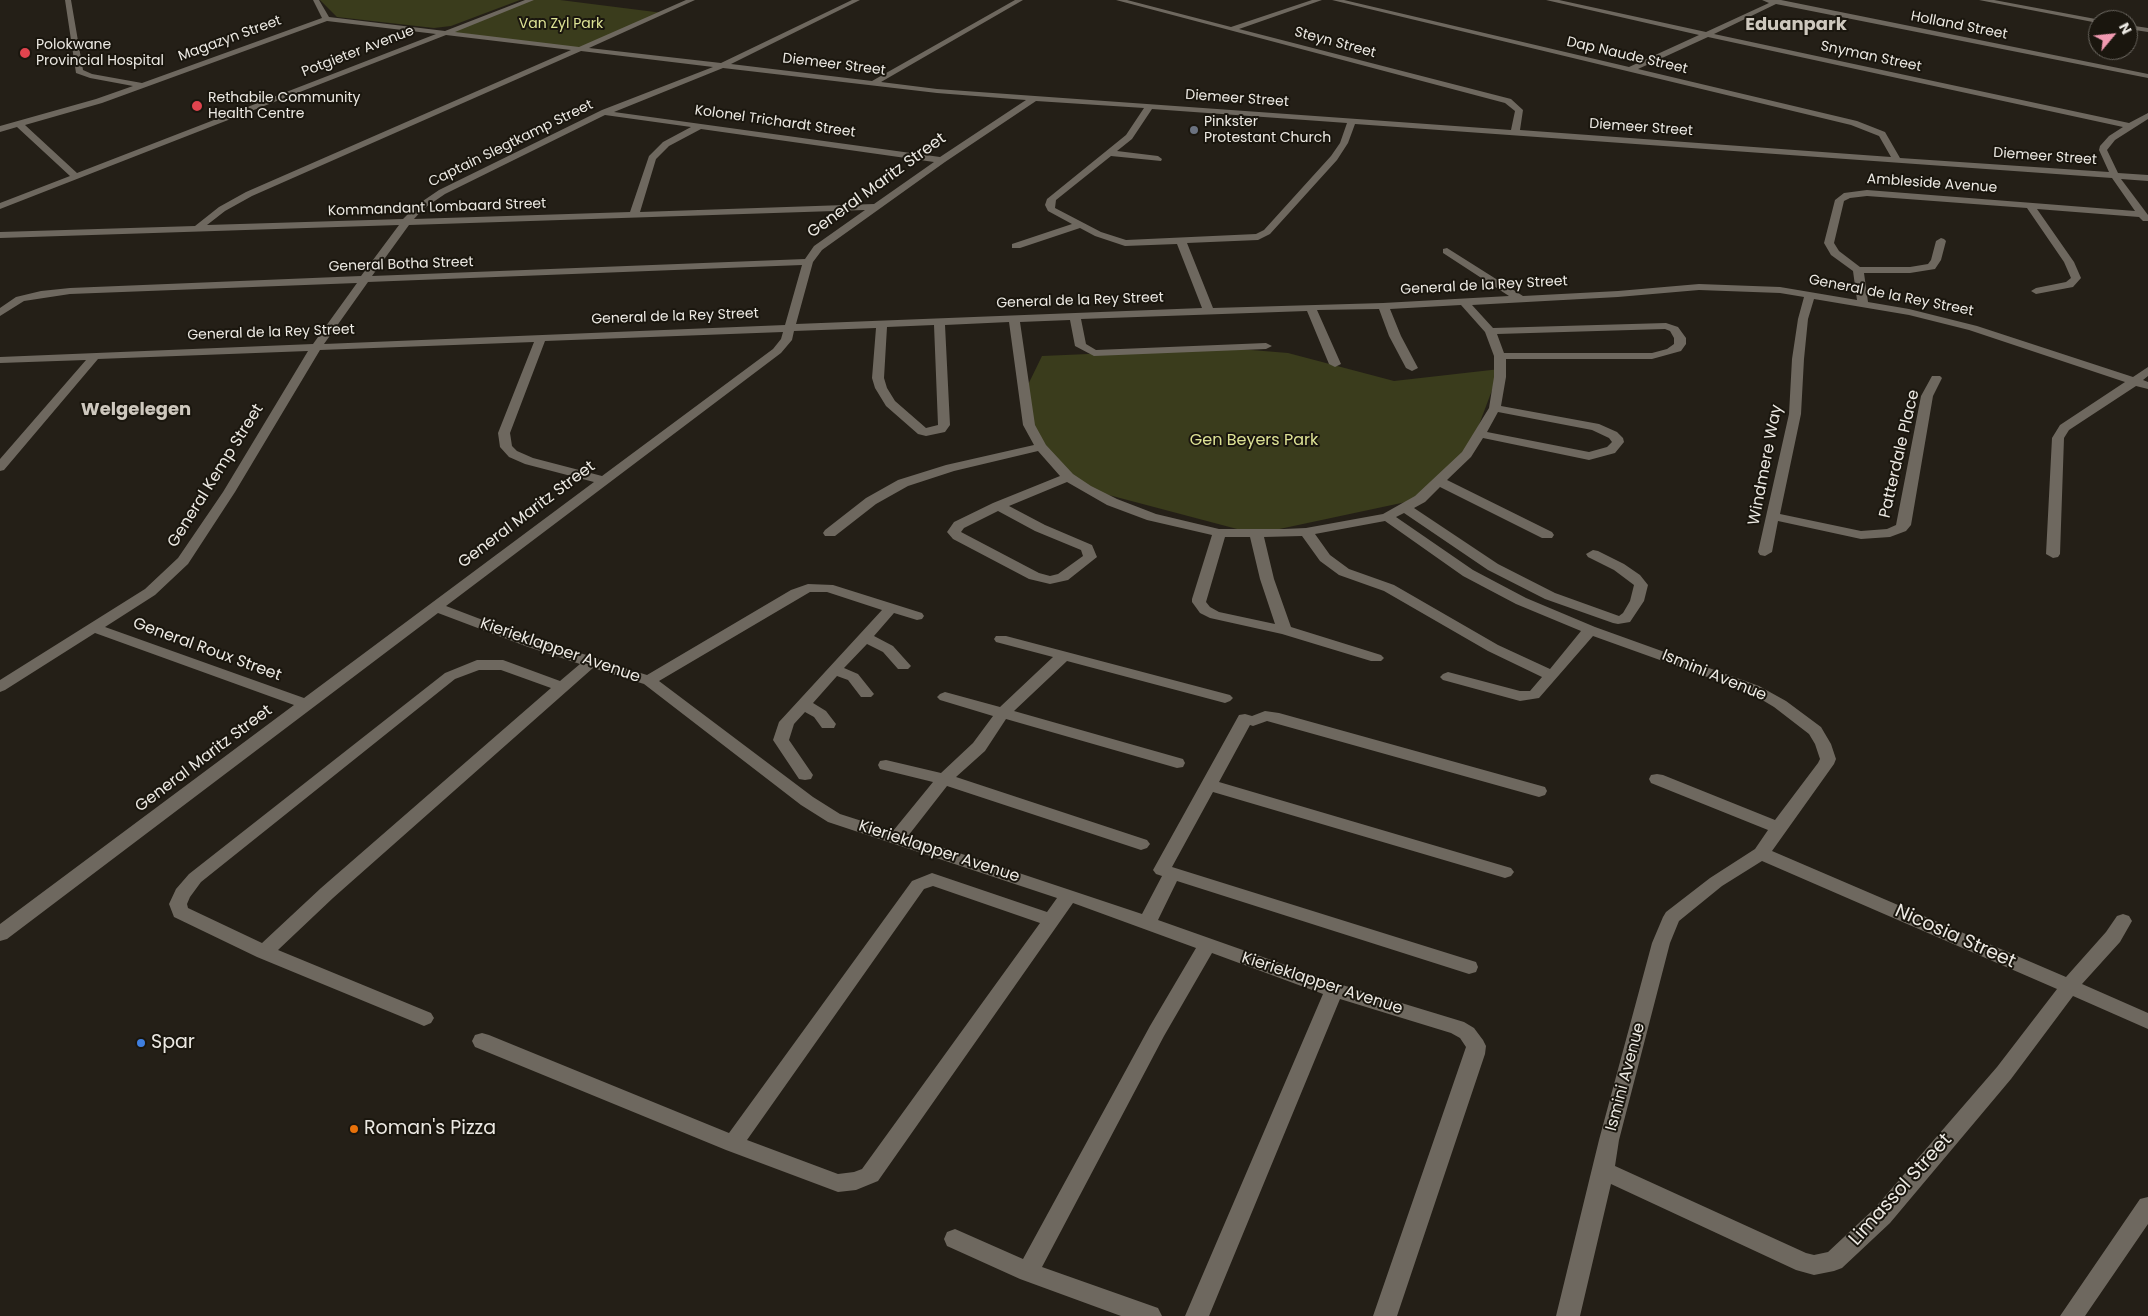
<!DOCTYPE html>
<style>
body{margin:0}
#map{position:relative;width:2148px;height:1316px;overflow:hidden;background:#241f17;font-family:Poppins,sans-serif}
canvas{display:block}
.north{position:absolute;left:2088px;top:10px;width:50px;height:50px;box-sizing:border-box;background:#1a160e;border:1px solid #6e6a63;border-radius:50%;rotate:62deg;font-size:14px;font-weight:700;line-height:20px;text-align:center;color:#ece9e3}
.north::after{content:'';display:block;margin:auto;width:18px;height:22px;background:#f19ab1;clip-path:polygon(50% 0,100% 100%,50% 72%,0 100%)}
</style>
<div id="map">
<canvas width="2148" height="1316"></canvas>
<div class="north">N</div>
</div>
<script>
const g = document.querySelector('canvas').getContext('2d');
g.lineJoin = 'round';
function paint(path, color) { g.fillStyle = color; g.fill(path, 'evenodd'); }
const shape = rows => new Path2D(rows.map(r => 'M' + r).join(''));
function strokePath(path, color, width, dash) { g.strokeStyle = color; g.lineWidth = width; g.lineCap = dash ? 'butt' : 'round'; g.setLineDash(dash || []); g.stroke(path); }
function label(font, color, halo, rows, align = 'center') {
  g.font = font + ' Poppins,sans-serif'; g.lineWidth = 4; g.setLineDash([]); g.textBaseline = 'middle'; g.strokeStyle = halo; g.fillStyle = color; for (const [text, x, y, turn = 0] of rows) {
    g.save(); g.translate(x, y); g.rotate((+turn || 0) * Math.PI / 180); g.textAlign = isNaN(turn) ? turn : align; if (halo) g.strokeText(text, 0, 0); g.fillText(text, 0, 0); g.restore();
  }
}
const green = shape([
 [320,0,520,0,451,26,434,28,337,17],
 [531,0,560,0,663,13,578,50,444,33],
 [1227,348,1288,353,1394,381,1500,369,1471,446,1420,499,1256,534,1086,489,1034,437,1024,393,1042,356]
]);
const minor = shape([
 [65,0,71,0,83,70,92,74,142,83,322,18,313,0,319,0,329,17,445,31,525,0,534,0,455,32,579,47,686,0,695,0,589,48,721,63,852,0,860,0,731,64,872,81,1015,0,1023,0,881,82,937,89,1511,130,1515,111,1505,103,1116,0,1127,0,1231,27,1312,0,1322,0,1239,29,1511,99,1523,110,1520,130,1891,157,1879,136,1851,125,1332,0,1344,0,1629,67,1699,35,1546,0,1559,0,1706,32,1769,3,1762,0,1781,0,2148,74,2148,78,1776,4,1714,34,2129,123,2148,113,2148,119,2115,140,2107,150,2118,173,2148,175,2148,181,2121,179,2148,215,2148,221,2143,221,2139,217,2037,209,2074,262,2081,278,2073,287,2036,294,2031,291,2036,288,2066,282,2071,278,2064,262,2027,208,1867,196,1850,198,1844,201,1834,243,1839,251,1860,267,1910,267,1928,264,1931,260,1936,241,1941,238,1944,239,1946,241,1941,260,1935,269,1910,273,1864,273,1868,302,1909,309,1977,326,2133,377,2148,367,2148,376,2143,380,2148,382,2148,389,2136,386,2069,430,2064,438,2060,554,2058,557,2053,558,2046,554,2052,438,2060,425,2125,382,1969,330,1909,315,1814,299,1808,319,1804,359,1801,414,1780,514,1861,531,1887,529,1896,525,1921,396,1932,376,1940,376,1942,378,1933,396,1911,525,1906,531,1890,537,1861,539,1778,521,1772,552,1765,556,1760,555,1758,552,1789,414,1792,359,1798,319,1804,297,1780,293,1699,290,1618,297,1472,305,1493,328,1666,323,1678,327,1686,338,1686,344,1681,351,1652,359,1506,359,1506,377,1501,406,1599,424,1617,432,1623,438,1624,442,1615,453,1589,460,1483,438,1471,457,1447,480,1552,532,1554,535,1552,538,1542,538,1440,487,1425,502,1414,508,1498,564,1555,593,1619,616,1623,613,1630,601,1634,585,1614,570,1588,557,1586,554,1593,550,1598,551,1624,564,1640,575,1648,585,1644,601,1630,622,1618,624,1613,623,1545,599,1488,570,1404,513,1396,517,1473,570,1526,598,1595,627,1759,686,1786,701,1821,727,1831,744,1836,759,1834,764,1772,851,2066,977,2106,932,2117,916,2123,914,2129,916,2132,921,2120,942,2082,984,2148,1013,2148,1029,2073,996,2011,1079,1890,1223,1842,1268,1834,1271,1814,1275,1796,1270,1611,1184,1580,1316,1556,1316,1599,1140,1652,943,1663,917,1666,912,1710,878,1755,849,1768,830,1651,783,1649,779,1651,775,1657,774,1663,775,1775,820,1818,763,1820,759,1815,744,1809,734,1774,707,1749,692,1593,636,1539,698,1520,701,1443,680,1440,677,1443,674,1448,672,1520,691,1530,691,1542,677,1488,651,1384,591,1339,575,1320,561,1302,536,1264,537,1274,579,1291,627,1381,655,1384,658,1381,661,1371,661,1282,634,1210,618,1200,613,1192,602,1192,599,1212,535,1147,520,1107,505,1067,482,1009,506,1045,525,1092,545,1097,557,1068,580,1050,584,1029,579,953,539,947,532,954,522,993,503,1060,476,1038,451,954,471,908,486,876,504,835,536,825,536,823,533,825,530,866,498,898,480,946,465,1034,445,1023,425,1009,322,945,325,950,425,945,432,926,436,918,434,886,406,875,388,872,378,876,328,794,331,792,340,781,353,446,606,538,641,597,658,599,660,647,675,791,590,808,584,833,585,922,613,924,616,922,619,917,620,894,613,874,636,893,646,911,666,908,669,898,669,883,652,867,644,844,668,858,674,874,694,871,697,861,697,848,680,837,676,813,703,826,711,836,724,834,728,822,728,814,717,805,712,794,724,789,740,813,775,811,779,805,780,799,779,773,740,779,722,882,610,827,592,810,592,659,681,813,797,840,814,893,831,933,782,880,769,878,765,880,761,886,760,941,773,973,743,993,716,940,700,937,697,940,694,945,692,1000,707,1053,657,996,642,994,639,996,636,1006,636,1230,695,1233,698,1230,701,1225,703,1067,661,1014,711,1183,759,1185,763,1183,767,1177,768,1006,719,985,751,956,777,1147,840,1150,844,1147,848,1141,850,1135,848,947,786,908,836,1142,914,1162,876,1156,874,1153,870,1239,715,1245,714,1252,716,1265,711,1279,713,1545,787,1547,791,1545,795,1539,797,1267,721,1253,726,1250,725,1219,782,1511,868,1514,872,1511,876,1505,878,1213,792,1172,867,1476,962,1478,967,1476,972,1469,974,1177,881,1158,920,1339,984,1464,1022,1474,1028,1483,1040,1486,1046,1485,1054,1397,1316,1373,1316,1466,1047,1460,1038,1451,1033,1340,999,1209,1316,1185,1316,1323,994,1212,953,1164,1036,1042,1267,1158,1308,1162,1316,1121,1316,1020,1279,947,1246,944,1239,947,1232,955,1229,1023,1259,1150,1026,1196,948,1073,903,878,1181,856,1190,838,1192,726,1150,475,1047,472,1041,475,1035,482,1033,489,1035,729,1133,912,881,932,873,1047,912,1057,898,828,822,801,805,644,684,593,668,333,898,278,950,431,1013,434,1018,431,1023,424,1026,417,1023,257,957,174,917,169,904,176,889,189,874,445,673,477,660,503,660,560,681,580,664,528,647,438,613,7,939,0,941,0,924,294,705,95,633,5,690,0,692,0,680,145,589,178,558,223,492,308,351,98,359,4,470,0,471,0,459,86,360,0,363,0,357,313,344,357,283,70,294,24,301,0,316,0,308,16,297,41,291,70,288,361,276,399,225,0,238,0,232,195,226,219,207,246,192,571,50,446,35,0,209,0,203,70,176,17,127,0,132,0,126,96,99,133,86,90,78,76,73,65,0],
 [327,21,436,34,77,173,25,125,102,103,327,21],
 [1708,37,2123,127,2109,136,2100,146,2099,150,2109,172,1900,158,1885,132,1857,121,1638,69,1708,37],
 [581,51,713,67,602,110,439,190,417,205,403,219,207,225,225,211,252,196,581,51],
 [723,68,937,93,1026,100,940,157,614,112,723,68],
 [1036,101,1144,108,1126,135,1047,199,1045,205,1048,211,1072,224,1012,244,1012,248,1020,248,1080,228,1095,236,1125,246,1177,244,1202,308,796,324,813,262,822,250,945,162,1036,101],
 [1152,109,1347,123,1340,143,1331,156,1264,230,1256,234,1126,240,1101,232,1055,208,1056,200,1111,156,1161,161,1162,159,1158,156,1117,151,1132,139,1152,109],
 [605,115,691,127,663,142,649,156,630,212,414,219,423,209,445,194,605,115],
 [1355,124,2112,178,2135,211,1867,190,1844,193,1835,200,1824,243,1831,255,1853,271,1857,300,1780,287,1699,284,1618,291,1523,296,1447,248,1443,249,1443,253,1509,296,1383,303,1213,308,1187,243,1258,240,1270,234,1337,160,1348,143,1355,124],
 [701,129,934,162,874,204,640,212,656,159,669,146,701,129],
 [865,210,814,246,805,259,372,276,409,225,865,210],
 [802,265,785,325,324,344,368,282,802,265],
 [1461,305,1485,332,1494,356,1494,377,1489,408,1462,452,1415,496,1383,514,1306,528,1284,529,1219,529,1156,514,1117,499,1091,486,1073,474,1046,445,1035,425,1020,322,1070,320,1075,346,1094,356,1266,349,1272,346,1266,343,1096,350,1086,344,1081,319,1307,311,1329,364,1335,367,1341,364,1317,310,1379,309,1389,336,1406,368,1412,371,1418,368,1401,336,1390,309,1461,305],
 [934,325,938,425,926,428,895,401,887,388,884,378,887,327,934,325],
 [1665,329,1670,331,1674,338,1674,344,1667,349,1652,353,1504,353,1497,334,1665,329],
 [783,332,781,339,773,349,602,476,533,458,517,451,512,446,510,433,545,341,783,332],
 [534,342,498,433,500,447,509,457,525,464,594,482,304,698,105,627,155,595,188,564,235,492,320,350,534,342],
 [1498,412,1592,430,1609,438,1612,442,1607,447,1589,452,1487,432,1498,412],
 [998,511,1035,531,1081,550,1083,556,1058,574,1050,576,1039,573,961,532,964,528,998,511],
 [1385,521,1463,576,1516,604,1581,631,1550,669,1498,645,1394,585,1349,569,1330,555,1315,534,1385,521],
 [1225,537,1250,537,1260,579,1275,624,1219,612,1210,607,1206,602,1225,537],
 [479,670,501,670,551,688,321,888,262,943,188,908,187,904,190,897,201,882,455,679,479,670],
 [1762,861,2057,989,1997,1067,1874,1209,1828,1252,1814,1255,1806,1253,1615,1166,1619,1140,1670,943,1679,921,1722,886,1762,861],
 [933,886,1040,923,862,1169,854,1172,838,1174,747,1140,924,889,933,886],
 [1979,0,1994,0,2101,20,2098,20,2098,23,1979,0],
 [2128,25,2148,28,2148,32,2128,29,2128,25],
 [2148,1197,2148,1224,2085,1316,2060,1316,2140,1199,2148,1197]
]);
const markers = [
 [25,53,6,"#e0444e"],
 [197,106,6,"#e0444e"],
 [1194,130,5,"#6b7280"],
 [141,1043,5,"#3f7fe0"],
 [354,1129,5,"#e8710a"]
];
const farParknames = [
 ["Van Zyl Park",561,24]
];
const farStreetnames = [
 ["Holland Street",1959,26,11],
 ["Magazyn Street",230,39,-20],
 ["Steyn Street",1335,43,15],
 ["Potgieter Avenue",358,52,-21],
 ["Dap Naude Street",1627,56,13],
 ["Snyman Street",1871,57,12],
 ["Diemeer Street",834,65,7],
 ["Diemeer Street",1237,99,4],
 ["Kolonel Trichardt Street",775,122,8],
 ["Diemeer Street",1641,128,4],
 ["Captain Slegtkamp Street",511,144,-26],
 ["Diemeer Street",2045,157,4],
 ["Ambleside Avenue",1932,184,4],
 ["Kommandant Lombaard Street",437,208,-2],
 ["General Botha Street",401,265,-2],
 ["General de la Rey Street",1484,286,-3],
 ["General de la Rey Street",1891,296,11],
 ["General de la Rey Street",1080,301,-2],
 ["General de la Rey Street",675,317,-2],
 ["General de la Rey Street",271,333,-2]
];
const farPoinames = [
 ["Polokwane",36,45],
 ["Provincial Hospital",36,61],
 ["Rethabile Community",208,98],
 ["Health Centre",208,114],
 ["Pinkster",1204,122],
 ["Protestant Church",1204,138]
];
const streetNames = [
 ["General Maritz Street",877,186,-36],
 ["Patterdale Place",1900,454,-77],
 ["Windmere Way",1766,465,-79],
 ["General Kemp Street",216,476,-58],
 ["General Maritz Street",527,515,-37],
 ["General Roux Street",207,650,20],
 ["Kierieklapper Avenue",560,651,19],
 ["Ismini Avenue",1714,676,22],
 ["General Maritz Street",204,759,-37],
 ["Kierieklapper Avenue",939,852,18],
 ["Kierieklapper Avenue",1322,984,18],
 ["Ismini Avenue",1626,1077,-75]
];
const parkNames = [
 ["Gen Beyers Park",1254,441]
];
const farDistrictnames = [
 ["Eduanpark",1796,25],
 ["Welgelegen",136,410]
];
const nearStreetnames = [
 ["Nicosia Street",1955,937,24],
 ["Limassol Street",1901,1190,-48]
];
const nearPoinames = [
 ["Spar",151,1043],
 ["Roman's Pizza",364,1129]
];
paint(green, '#3a3c1c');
paint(minor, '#6e685f');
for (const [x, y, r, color] of markers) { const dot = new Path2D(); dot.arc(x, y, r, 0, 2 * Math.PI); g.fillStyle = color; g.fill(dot); strokePath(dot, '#1a160e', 2); }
label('14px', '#dde295', '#1a160e', farParknames);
label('14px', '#ece9e3', '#1a160e', farStreetnames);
label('14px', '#ece9e3', '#1a160e', farPoinames, 'left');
label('16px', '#ece9e3', '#1a160e', streetNames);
label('16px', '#dde295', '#1a160e', parkNames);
label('bold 18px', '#cec8be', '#1a160e', farDistrictnames);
label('19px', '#ece9e3', '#1a160e', nearStreetnames);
label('19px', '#ece9e3', '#1a160e', nearPoinames, 'left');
</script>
